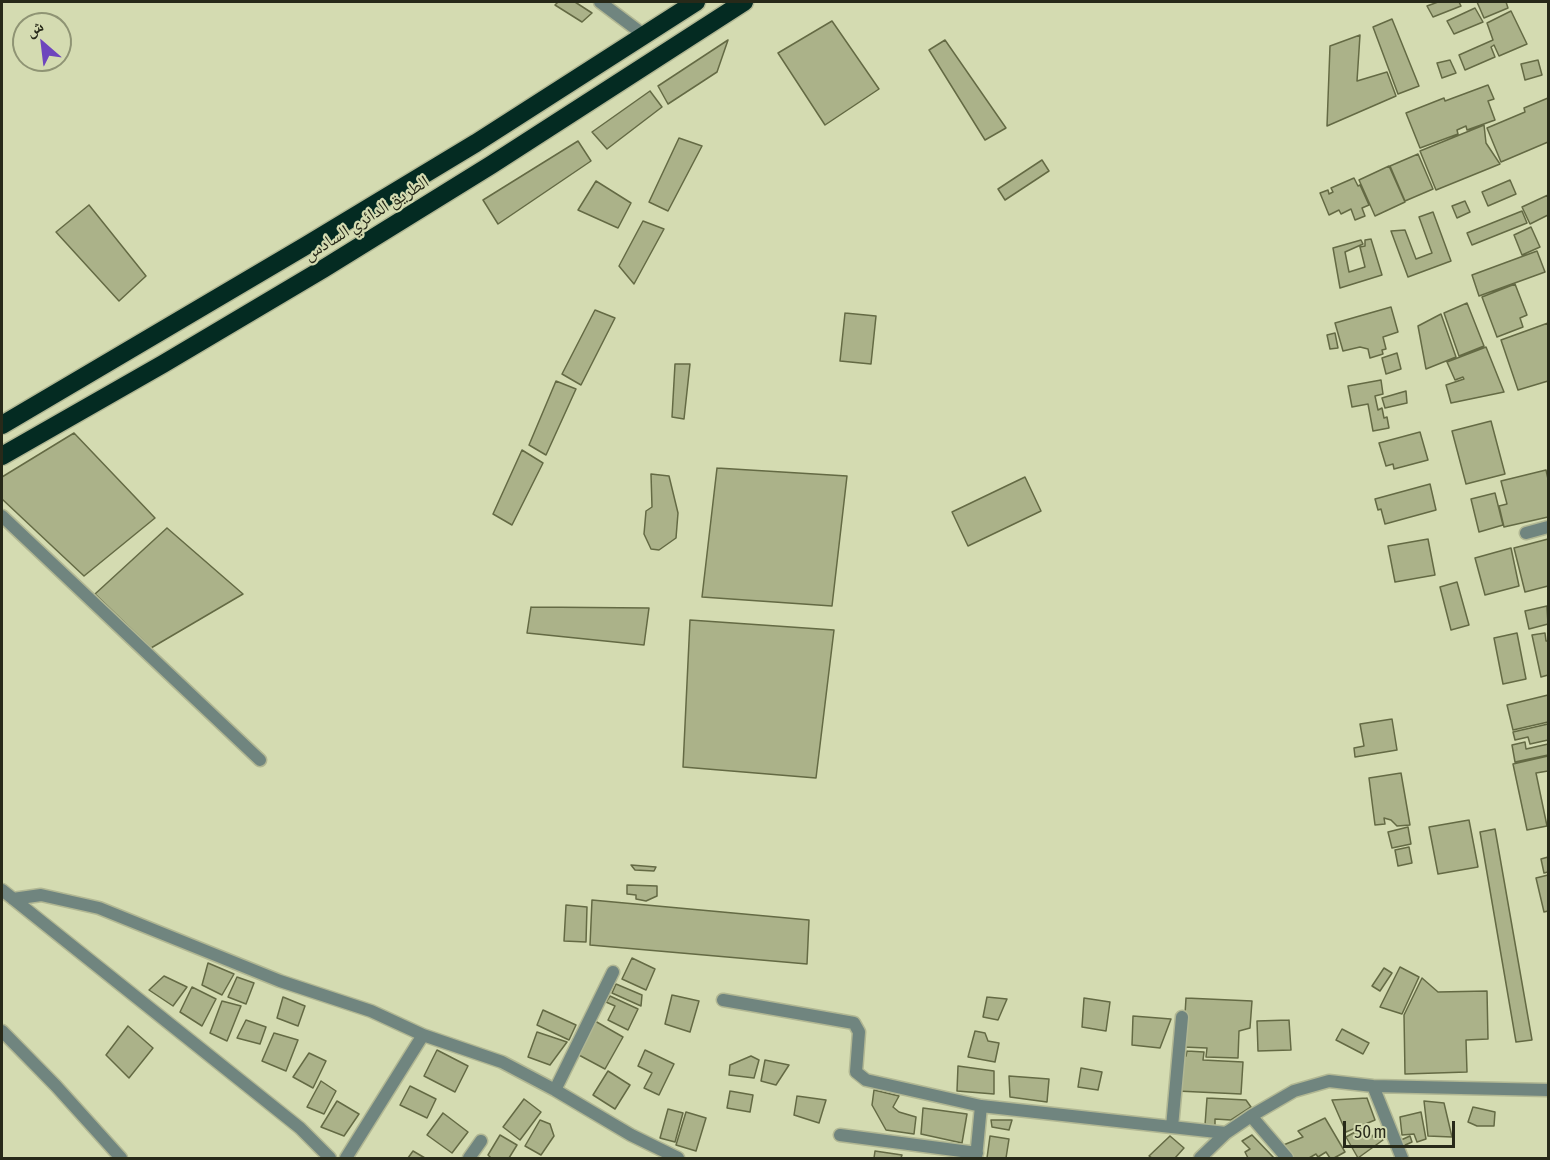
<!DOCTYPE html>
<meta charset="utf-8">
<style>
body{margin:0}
#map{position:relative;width:1550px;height:1160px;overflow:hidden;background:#d4dbb1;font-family:"Asap Condensed","Noto Naskh Arabic",sans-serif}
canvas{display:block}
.frame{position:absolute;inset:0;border:3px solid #272919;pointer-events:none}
.north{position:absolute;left:12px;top:12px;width:60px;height:60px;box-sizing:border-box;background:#d4dbb1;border:2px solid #8f9474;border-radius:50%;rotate:332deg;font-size:16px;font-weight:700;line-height:24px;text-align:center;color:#272919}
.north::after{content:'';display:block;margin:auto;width:21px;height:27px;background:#6e45bd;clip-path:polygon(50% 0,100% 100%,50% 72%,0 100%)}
.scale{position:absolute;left:1343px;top:1121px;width:112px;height:27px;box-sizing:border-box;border:3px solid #272919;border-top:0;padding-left:8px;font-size:18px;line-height:21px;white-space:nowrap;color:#272919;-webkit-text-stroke:4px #d4dbb1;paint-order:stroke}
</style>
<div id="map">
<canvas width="1550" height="1160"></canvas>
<div class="frame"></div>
<div class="north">ش</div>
<div class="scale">50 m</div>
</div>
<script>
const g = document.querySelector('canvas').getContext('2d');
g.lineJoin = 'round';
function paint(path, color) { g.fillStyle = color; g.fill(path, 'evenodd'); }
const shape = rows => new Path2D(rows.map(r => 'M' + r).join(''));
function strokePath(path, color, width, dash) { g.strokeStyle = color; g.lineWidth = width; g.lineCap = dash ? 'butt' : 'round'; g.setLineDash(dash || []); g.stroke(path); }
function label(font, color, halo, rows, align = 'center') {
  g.font = font + ' "Asap Condensed","Noto Naskh Arabic",sans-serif'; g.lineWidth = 4.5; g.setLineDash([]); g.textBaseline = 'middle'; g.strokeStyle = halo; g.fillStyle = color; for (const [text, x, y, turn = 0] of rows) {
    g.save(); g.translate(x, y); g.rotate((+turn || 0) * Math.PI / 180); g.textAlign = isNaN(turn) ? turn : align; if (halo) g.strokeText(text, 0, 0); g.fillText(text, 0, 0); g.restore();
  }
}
const building = shape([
 [558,2,575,2,592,13,582,22,555,5,558,2],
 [1438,2,1459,2,1461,6,1433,17,1427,6,1438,2],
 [1477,2,1506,2,1508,8,1484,18,1477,2],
 [1475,8,1483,22,1454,34,1447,21,1475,8],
 [1511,11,1527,44,1499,56,1494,45,1491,47,1495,57,1465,70,1459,55,1493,40,1487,23,1511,11],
 [1392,19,1419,86,1398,94,1373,27,1392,19],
 [832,21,879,89,825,125,778,53,832,21],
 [1360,35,1357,81,1387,72,1396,96,1327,126,1330,46,1360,35],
 [728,40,717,72,668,104,658,86,728,40],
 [945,40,1006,128,985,140,929,50,945,40],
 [1450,60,1456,73,1442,78,1437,63,1450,60],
 [1538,60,1542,75,1525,80,1521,64,1538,60],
 [1488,85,1494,99,1488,101,1495,120,1467,130,1466,126,1457,130,1458,134,1420,148,1406,113,1444,98,1445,101,1488,85],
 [650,91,662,107,607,149,592,132,650,91],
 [1548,98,1548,142,1501,162,1487,128,1525,112,1524,108,1548,98],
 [1484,125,1486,143,1500,164,1436,190,1420,151,1484,125],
 [679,138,702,146,668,211,649,202,679,138],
 [578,141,591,161,498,224,483,200,578,141],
 [1418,154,1433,189,1405,201,1390,166,1418,154],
 [1042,160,1049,171,1005,200,998,189,1042,160],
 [1389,166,1405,202,1375,216,1359,180,1389,166],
 [1354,178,1358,186,1360,185,1369,205,1362,208,1365,216,1355,220,1351,209,1341,214,1339,210,1329,215,1320,193,1328,190,1329,194,1333,192,1331,188,1354,178],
 [1510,180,1516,194,1488,206,1482,192,1510,180],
 [596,181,631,203,618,228,578,210,596,181],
 [1548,195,1548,215,1530,224,1522,207,1548,195],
 [1465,201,1470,212,1457,218,1452,206,1465,201],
 [89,205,146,276,119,301,56,232,89,205],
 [1522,211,1527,223,1472,245,1467,233,1522,211],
 [1433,212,1451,261,1408,277,1391,231,1405,230,1416,259,1432,253,1419,217,1433,212],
 [643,221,664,229,634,284,619,266,643,221],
 [1531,227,1540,247,1522,255,1514,235,1531,227],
 [1371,239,1382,275,1340,288,1333,248,1361,240,1363,244,1345,252,1349,272,1365,267,1360,247,1365,246,1365,240,1371,239],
 [1537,251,1545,272,1479,296,1472,275,1537,251],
 [1515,284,1527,315,1520,318,1523,327,1497,337,1482,297,1515,284],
 [1467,303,1484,346,1459,356,1444,313,1467,303],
 [1391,307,1398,332,1383,337,1386,349,1382,350,1383,354,1370,358,1368,349,1360,347,1343,351,1335,323,1391,307],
 [595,310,615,318,581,385,562,374,595,310],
 [845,313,876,316,871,364,840,361,845,313],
 [1441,314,1456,357,1426,369,1418,326,1441,314],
 [1548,323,1548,381,1518,390,1501,340,1548,323],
 [1335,333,1338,348,1330,349,1327,335,1335,333],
 [1486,347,1504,392,1451,403,1446,385,1464,379,1463,377,1455,380,1447,362,1486,347],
 [1397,353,1401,369,1386,374,1382,358,1397,353],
 [675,364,690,364,684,419,672,417,675,364],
 [1381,380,1383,394,1375,396,1378,410,1382,408,1384,418,1387,417,1389,428,1373,431,1368,404,1352,407,1348,386,1381,380],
 [556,381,576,389,546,455,529,445,556,381],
 [1406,391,1407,403,1385,408,1382,398,1406,391],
 [1491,421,1505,474,1466,484,1452,431,1491,421],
 [1420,432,1428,460,1394,469,1393,464,1386,466,1379,443,1420,432],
 [74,433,155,518,84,576,2,499,2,477,74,433],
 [522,450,543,463,512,525,493,514,522,450],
 [717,468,847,476,832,606,702,597,717,468],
 [1546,470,1548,479,1548,517,1504,527,1499,506,1507,504,1501,481,1546,470],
 [651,474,669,476,678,513,676,538,659,550,651,549,644,534,646,511,652,507,651,474],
 [1025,477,1041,511,968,546,952,512,1025,477],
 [1430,484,1436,510,1385,524,1381,509,1378,510,1375,499,1430,484],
 [1495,493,1503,525,1479,532,1471,499,1495,493],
 [167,528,243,594,151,648,95,594,167,528],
 [1428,539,1435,575,1395,582,1388,546,1428,539],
 [1548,539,1548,586,1525,592,1514,548,1548,539],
 [1511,548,1519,586,1485,595,1475,558,1511,548],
 [1457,582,1469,625,1451,630,1440,587,1457,582],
 [1547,606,1548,624,1529,629,1525,611,1547,606],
 [531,607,649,608,644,645,527,633,531,607],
 [690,620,834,630,816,778,683,767,690,620],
 [1517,633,1526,679,1503,684,1494,638,1517,633],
 [1545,633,1546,641,1548,641,1548,675,1541,677,1532,635,1545,633],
 [1548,695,1548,722,1513,730,1507,705,1548,695],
 [1392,719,1397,750,1355,757,1354,748,1364,746,1360,724,1392,719],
 [1548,724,1548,740,1530,744,1528,737,1515,740,1513,732,1548,724],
 [1525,742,1526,749,1548,744,1548,755,1515,762,1512,745,1525,742],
 [1548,756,1548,771,1536,773,1547,826,1527,830,1513,764,1548,756],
 [1401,773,1410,825,1397,826,1391,820,1384,818,1385,824,1375,825,1369,778,1401,773],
 [1469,820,1478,867,1438,874,1429,827,1469,820],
 [1408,827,1411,844,1392,848,1388,832,1408,827],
 [1495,829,1532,1040,1516,1042,1480,832,1495,829],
 [1409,847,1412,863,1398,866,1395,850,1409,847],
 [1548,857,1548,872,1544,873,1541,859,1548,857],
 [631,865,656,867,654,871,635,870,631,865],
 [1548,875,1548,911,1544,912,1536,878,1548,875],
 [627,885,657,886,657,896,646,901,636,899,636,895,627,894,627,885],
 [592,900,809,920,807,964,590,945,592,900],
 [566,905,587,907,586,942,564,941,566,905],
 [632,958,655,969,646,990,622,979,632,958],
 [208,963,234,974,222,995,202,985,208,963],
 [1400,967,1419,977,1402,1014,1380,1007,1400,967],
 [1384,968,1392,973,1380,991,1372,986,1384,968],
 [164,976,187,987,173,1006,149,990,164,976],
 [237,977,254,983,246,1004,228,997,237,977],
 [1422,978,1438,992,1487,991,1488,1039,1466,1040,1467,1072,1405,1074,1404,1015,1422,978],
 [616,984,642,995,641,1006,612,993,616,984],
 [192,987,216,999,202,1026,180,1012,192,987],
 [672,995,699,1001,690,1032,665,1024,672,995],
 [610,996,638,1009,628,1030,608,1020,615,1006,606,1002,610,996],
 [283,997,305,1006,298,1026,277,1018,283,997],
 [987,997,1007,999,998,1020,983,1017,987,997],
 [1084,998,1110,1002,1106,1031,1082,1027,1084,998],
 [1186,998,1252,1001,1250,1028,1239,1031,1238,1058,1206,1057,1207,1048,1183,1047,1186,998],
 [222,1001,241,1006,227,1041,210,1033,222,1001],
 [543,1010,576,1025,569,1040,537,1025,543,1010],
 [1133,1016,1171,1019,1160,1048,1132,1045,1133,1016],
 [246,1020,266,1027,260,1044,237,1038,246,1020],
 [1289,1020,1291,1050,1258,1051,1257,1021,1289,1020],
 [595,1021,623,1037,605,1069,577,1054,595,1021],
 [128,1026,153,1048,129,1078,106,1055,128,1026],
 [1342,1029,1369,1043,1363,1054,1336,1040,1342,1029],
 [975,1031,985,1033,988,1041,999,1043,995,1062,968,1057,975,1031],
 [537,1032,567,1042,550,1065,528,1057,537,1032],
 [274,1033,298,1040,286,1071,262,1061,274,1033],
 [437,1050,468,1066,455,1092,424,1076,437,1050],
 [645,1050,674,1064,659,1095,644,1088,652,1073,638,1066,645,1050],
 [1187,1051,1204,1052,1203,1060,1243,1062,1241,1094,1177,1091,1180,1056,1186,1056,1187,1051],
 [309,1053,326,1061,313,1088,293,1077,309,1053],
 [751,1056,759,1060,754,1078,729,1075,730,1065,751,1056],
 [765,1060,789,1065,776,1085,761,1081,765,1060],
 [958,1066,994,1071,994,1094,957,1091,958,1066],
 [1081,1068,1102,1072,1098,1090,1078,1087,1081,1068],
 [608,1071,630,1085,615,1109,593,1095,608,1071],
 [1009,1076,1049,1079,1047,1102,1010,1097,1009,1076],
 [321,1081,336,1091,324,1114,307,1107,321,1081],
 [410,1086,436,1099,427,1118,400,1105,410,1086],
 [874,1090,899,1096,893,1107,899,1112,916,1117,914,1134,886,1130,872,1105,874,1090],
 [730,1091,753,1095,750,1112,727,1108,730,1091],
 [797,1096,826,1100,819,1123,794,1115,797,1096],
 [1207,1098,1246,1100,1251,1107,1231,1120,1215,1119,1215,1125,1205,1125,1207,1098],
 [1367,1098,1375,1120,1346,1132,1332,1100,1367,1098],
 [524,1099,541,1112,520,1140,503,1127,524,1099],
 [337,1101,359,1114,344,1136,321,1127,337,1101],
 [1424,1101,1444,1103,1452,1137,1428,1136,1424,1101],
 [1473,1107,1495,1112,1494,1126,1477,1126,1468,1122,1473,1107],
 [923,1108,967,1114,962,1143,921,1134,923,1108],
 [668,1109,683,1113,675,1142,660,1138,668,1109],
 [686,1112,706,1118,696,1151,676,1145,686,1112],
 [1421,1112,1426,1139,1417,1142,1414,1134,1402,1135,1400,1117,1421,1112],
 [443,1113,468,1132,452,1153,427,1135,443,1113],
 [1325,1118,1345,1152,1334,1158,1330,1158,1326,1152,1318,1157,1316,1154,1309,1158,1293,1158,1281,1146,1303,1137,1298,1131,1325,1118],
 [540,1120,550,1124,554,1136,541,1155,525,1146,540,1120],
 [991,1120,1012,1120,1009,1130,992,1127,991,1120],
 [1366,1126,1373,1137,1380,1133,1383,1140,1358,1158,1346,1137,1366,1126],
 [500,1135,517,1145,509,1158,491,1158,488,1155,500,1135],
 [1252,1135,1274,1158,1248,1158,1245,1152,1250,1149,1242,1141,1252,1135],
 [990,1136,1009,1139,1006,1158,987,1158,990,1136],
 [1170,1136,1184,1148,1175,1158,1152,1158,1149,1156,1170,1136],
 [1410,1136,1412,1142,1403,1146,1401,1140,1410,1136],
 [413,1151,425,1158,408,1158,413,1151],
 [875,1151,902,1155,901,1158,874,1158,875,1151]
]);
const street = shape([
 [600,2,644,35],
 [2,516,260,760],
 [1526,533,1548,527],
 [2,890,300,1128,330,1158],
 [13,899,41,895,99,908,280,981,371,1011,423,1035,502,1062,555,1090,631,1135,678,1158],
 [723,1000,854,1023,859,1032,856,1072,866,1080,981,1106,1226,1133],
 [2,1031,56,1086,121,1158],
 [1373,1086,1402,1158],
 [555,1090,613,972],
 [1251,1116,1287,1158],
 [1172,1127,1182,1017],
 [840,1135,977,1153],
 [346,1158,423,1035],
 [469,1158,481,1141],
 [976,1158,981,1106],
 [1200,1158,1226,1133,1251,1116,1294,1091,1329,1081,1373,1086,1548,1090]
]);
const highway = shape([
 [2,425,307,245,476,143,696,2],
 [2,456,163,364,323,269,491,165,744,2]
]);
const streetNames = [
 ["الطريق الدائري السادس",366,218,-32]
];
paint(building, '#abb289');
strokePath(building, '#646a44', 1.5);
strokePath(street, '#b1b793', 15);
strokePath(highway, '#b1b793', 21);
strokePath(street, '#70857f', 12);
strokePath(highway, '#042b22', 18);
label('18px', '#272919', '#d4dbb1', streetNames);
</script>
